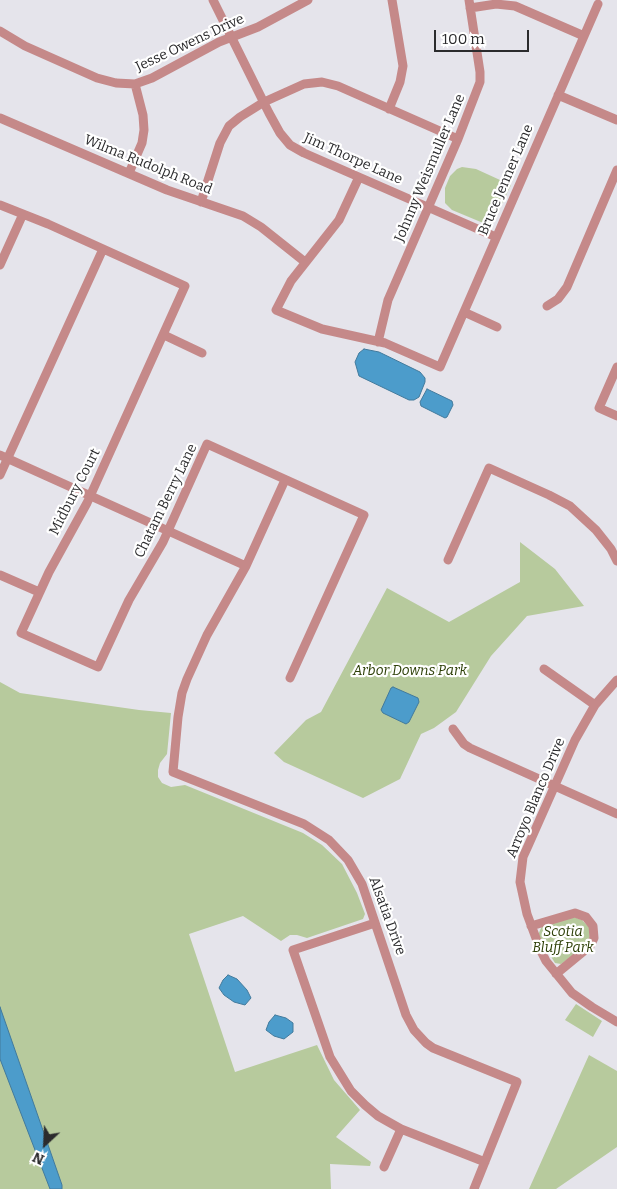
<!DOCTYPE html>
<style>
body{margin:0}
#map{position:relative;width:617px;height:1189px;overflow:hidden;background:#e5e4eb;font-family:Bitter,serif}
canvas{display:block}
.north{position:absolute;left:20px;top:1119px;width:50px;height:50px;-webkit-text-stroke:4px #fff;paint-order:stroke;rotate:205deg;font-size:14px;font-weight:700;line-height:20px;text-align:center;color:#2b2b2d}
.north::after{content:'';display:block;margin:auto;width:18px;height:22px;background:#2b2b2d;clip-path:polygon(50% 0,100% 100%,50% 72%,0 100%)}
.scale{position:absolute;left:434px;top:30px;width:95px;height:22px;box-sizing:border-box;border:2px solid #2b2b2d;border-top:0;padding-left:6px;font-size:15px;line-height:18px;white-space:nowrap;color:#2b2b2d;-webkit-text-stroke:4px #fff;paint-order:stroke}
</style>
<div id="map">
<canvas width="617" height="1189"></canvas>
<div class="north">N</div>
<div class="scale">100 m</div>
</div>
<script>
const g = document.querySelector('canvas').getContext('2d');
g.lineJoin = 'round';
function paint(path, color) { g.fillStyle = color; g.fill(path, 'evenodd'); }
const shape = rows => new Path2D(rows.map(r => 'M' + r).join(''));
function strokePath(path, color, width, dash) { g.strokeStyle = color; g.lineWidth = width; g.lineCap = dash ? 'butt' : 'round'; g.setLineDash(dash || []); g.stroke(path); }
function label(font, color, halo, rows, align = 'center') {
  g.font = font + ' Bitter,serif'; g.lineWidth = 4.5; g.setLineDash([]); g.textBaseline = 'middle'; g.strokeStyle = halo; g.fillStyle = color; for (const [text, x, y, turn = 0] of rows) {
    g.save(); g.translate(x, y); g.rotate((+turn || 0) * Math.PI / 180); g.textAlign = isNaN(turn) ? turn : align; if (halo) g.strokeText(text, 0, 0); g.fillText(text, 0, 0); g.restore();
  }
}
const green = shape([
 [462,167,476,169,511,185,493,223,488,225,452,210,445,203,445,188,450,176,457,169],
 [520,542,555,569,584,606,527,616,491,656,456,712,434,728,421,734,400,779,363,798,284,762,274,753,306,720,321,712,387,588,449,622,520,582],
 [0,682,20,693,139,710,171,713,167,754,160,763,158,770,158,777,162,783,171,787,185,785,303,833,322,845,342,864,357,893,365,914,363,919,307,938,297,935,290,935,281,941,243,916,189,934,235,1072,317,1045,334,1080,360,1110,336,1137,371,1162,370,1166,330,1164,331,1189,0,1189],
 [574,917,582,920,589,927,590,939,587,945,561,964,555,963,538,935,542,926],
 [576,1004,602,1021,593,1037,565,1020],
 [589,1055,617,1071,617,1147,556,1189,529,1189]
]);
const water = shape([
 [364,349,379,352,420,372,425,378,425,382,419,397,414,400,409,400,359,376,355,362,359,353,364,349],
 [427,389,452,401,453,405,447,417,445,418,421,406,420,402,427,389],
 [393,687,418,698,419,702,409,722,406,724,383,713,381,710,391,688,393,687],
 [228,975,237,979,247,990,251,998,245,1005,234,1002,224,995,219,988,223,980,228,975],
 [0,1007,62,1185,62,1189,50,1189,0,1059,0,1007],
 [275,1015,286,1018,293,1023,293,1032,284,1039,274,1036,266,1030,269,1022,275,1015]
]);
const minor = shape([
 [213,0,269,113,280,133,290,145,304,153,496,237],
 [470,8,496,4,515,6,584,36],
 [0,31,25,46,97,78,116,83,135,84,152,78,219,42,258,27,308,0],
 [558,95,617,120],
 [389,109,400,82,403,66,392,0],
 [0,118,167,190,243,216,261,227,305,262],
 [129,173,142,143,144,130,143,115,135,84],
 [359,177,339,220,291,281,276,310,322,329,385,343,440,367,598,4],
 [201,202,220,143,229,126,240,117,264,102,304,84,322,82,338,86,458,139],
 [0,205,48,224,185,286,87,503,49,572,21,633,98,667,129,600,163,542,207,444,364,515,290,678],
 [0,265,23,214],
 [547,306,558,299,567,287,617,170],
 [464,312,497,327],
 [164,335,202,353],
 [378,342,388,300,458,139,480,82,480,72,469,0],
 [617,367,599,408,617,416],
 [0,455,246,566],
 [0,475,103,249],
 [285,480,246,566,207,635,187,679,182,693,178,717,173,772,304,824,329,840,348,860,362,884,406,1015,414,1030,426,1043,433,1048,517,1082,474,1189],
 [448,560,489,468,549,495,570,506,596,530,611,549,617,561],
 [0,575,39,592],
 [544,669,595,705],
 [617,680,595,705,575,740,528,846,523,857,520,882,527,914,540,949,546,961,572,993,592,1007,617,1022],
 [453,729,464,744,470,748,617,814],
 [375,923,293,950,330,1057,351,1091,365,1105,378,1116,401,1129,485,1162],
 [531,926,575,913,586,917,593,926,594,938,590,946,556,974],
 [384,1167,401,1129]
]);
const streetNames = [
 ["Jesse Owens Drive",190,43,-25],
 ["Jim Thorpe Lane",353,159,24],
 ["Wilma Rudolph Road",148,165,22],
 ["Johnny Weismuller Lane",430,168,-67],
 ["Bruce Jenner Lane",506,180,-67],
 ["Midbury Court",75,492,-63],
 ["Chatam Berry Lane",166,501,-64],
 ["Arroyo Blanco Drive",536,798,-67],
 ["Alsatia Drive",387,916,70]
];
const parkNames = [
 ["Arbor Downs Park",410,671],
 ["Scotia",563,932],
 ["Bluff Park",563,948]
];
paint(green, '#b7ca9d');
paint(water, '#4c9ccb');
strokePath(water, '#427a9c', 1);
strokePath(minor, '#c58989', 9);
label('14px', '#2b2b2d', '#fff', streetNames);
label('italic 14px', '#2d3f07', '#fff', parkNames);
</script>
